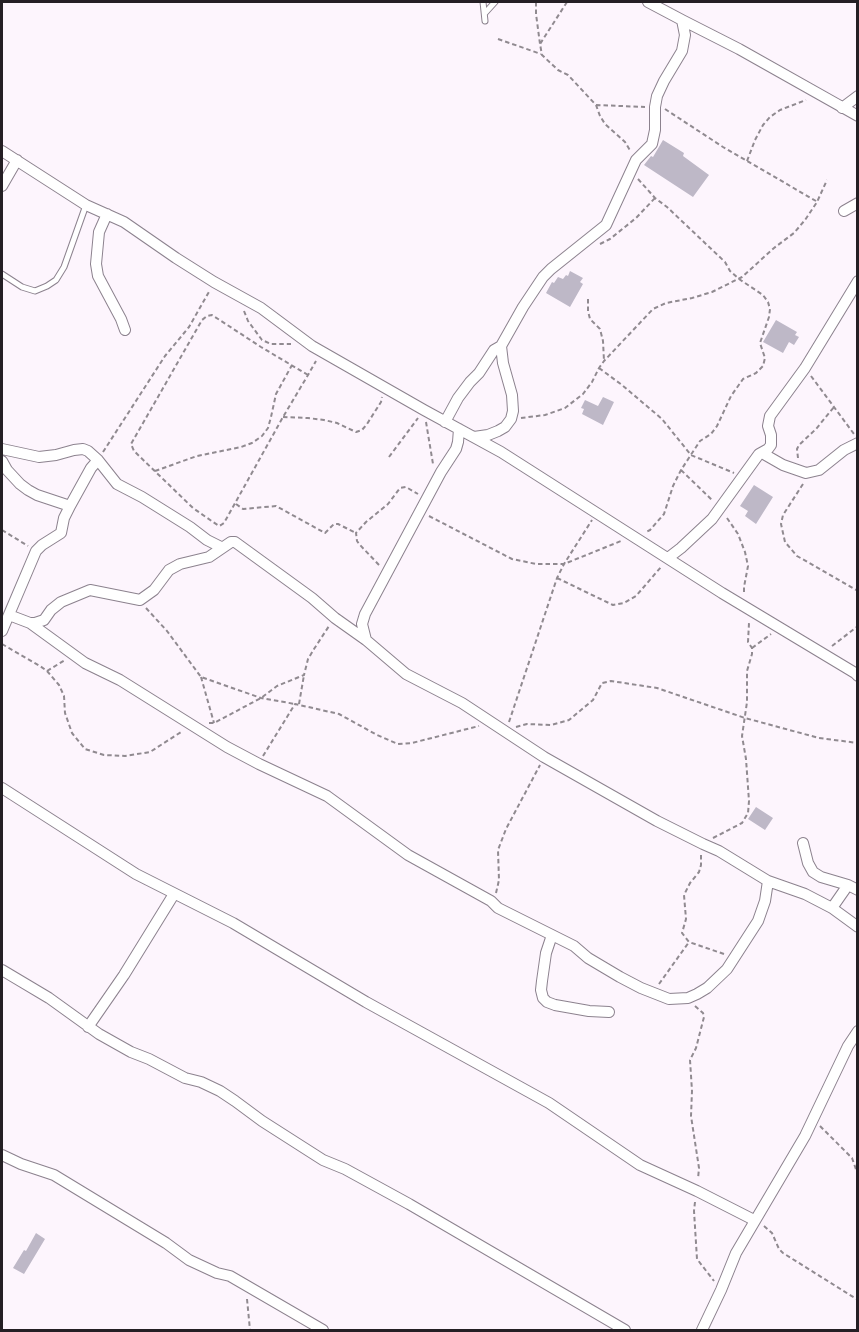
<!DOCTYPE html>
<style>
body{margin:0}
#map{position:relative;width:859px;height:1332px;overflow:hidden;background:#fdf5fd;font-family:"Varela Round",sans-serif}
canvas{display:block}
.frame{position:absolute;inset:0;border:3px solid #241f24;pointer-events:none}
</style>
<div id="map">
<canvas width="859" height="1332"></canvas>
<div class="frame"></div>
</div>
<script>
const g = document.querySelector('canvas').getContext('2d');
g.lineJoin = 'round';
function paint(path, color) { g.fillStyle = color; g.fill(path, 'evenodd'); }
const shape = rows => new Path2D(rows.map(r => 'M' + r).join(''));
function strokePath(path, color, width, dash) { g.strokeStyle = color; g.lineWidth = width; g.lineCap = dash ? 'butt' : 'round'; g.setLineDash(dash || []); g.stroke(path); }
const building = shape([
 [663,140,684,153,683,156,709,175,693,197,644,165,651,156,653,157],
 [570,271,583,278,580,282,583,284,570,307,546,293,552,282,554,283,558,277,563,279,566,275,568,276],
 [776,320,797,332,795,335,799,337,794,345,789,342,783,353,763,342],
 [603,397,614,402,603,425,582,414,584,409,581,408,585,400,598,406],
 [754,485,773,497,756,524,745,516,748,511,740,506],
 [756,807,773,818,765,830,748,819],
 [36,1233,45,1239,24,1274,13,1268,24,1250,26,1251]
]);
const path = shape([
 [536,2,536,14,540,44],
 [567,2,540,44,542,55,558,70,568,75,596,105,600,116,605,124,625,142,631,152],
 [498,39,541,54],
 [596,105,645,107],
 [665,109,723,147,816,201],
 [747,161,755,140,763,125,770,117,780,110,806,100],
 [638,179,655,198,667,207,725,262,730,271,739,279,763,295,768,302,770,309,769,317,760,343,765,358,763,366,756,373,743,379,731,396,717,426,711,434,700,441,681,470,673,486,664,514,650,530,646,532],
 [600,244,610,239,636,218,655,198],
 [588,299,588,311,590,319,600,329,603,341,604,361],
 [244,311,248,321,262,340,271,344,291,344],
 [599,368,622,385,662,419,691,455,734,473],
 [308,375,261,347,212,315,207,316,202,320,131,444,134,451,193,508,213,522,219,526,221,525,224,523,283,417,308,375,316,361],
 [811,376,854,434],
 [283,417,308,418,324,420,337,423,356,432,362,430,367,424,381,402,382,397],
 [521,418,545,415,565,408,583,394,592,382,599,368,604,361,653,309,666,303,692,298,712,292,742,277,774,248,794,233,805,220,817,202,827,180],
 [426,422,433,464],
 [103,452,165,356,189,327,210,290],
 [389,457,418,418],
 [798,458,797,449,799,445,816,429,834,407],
 [681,470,712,500],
 [155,471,197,456,241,447,252,443,262,436,268,428,271,417,276,394,292,365],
 [803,484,783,515,781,524,785,542,797,556,858,591],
 [236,504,243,509,276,506,325,533,334,524,338,524,356,533],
 [429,516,512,559,536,564,564,564,621,541],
 [727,518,738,534,745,552,748,566,744,587,744,593],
 [2,530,28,546],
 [379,565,360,545,357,541,356,533,366,522,388,504,400,488,406,487,418,494],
 [557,578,613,605,624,603,636,596,661,567],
 [146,608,167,631,201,677,261,698,295,704],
 [2,644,40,666,47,671,59,685,64,696,65,713,72,733,85,749,104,755,125,756,150,752,181,732],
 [832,646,858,626],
 [752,648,771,634],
 [47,671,65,660],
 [201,677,214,723],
 [299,704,304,675],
 [509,722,557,578,564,564,592,520],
 [209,723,214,723,261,698,277,686,304,675,308,659,314,649,329,626],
 [516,727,527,724,551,725,569,720,593,700,602,683,611,681,657,688,745,718,819,738,858,743],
 [263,756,295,704,339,714,377,735,398,744,412,743,479,726],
 [713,838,742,823,748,813,749,801,746,759,742,736,747,702,747,671,752,654,752,648,748,642,749,623],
 [701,855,701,865,699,872,690,883,684,895,686,919,682,933,689,942,724,954],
 [496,893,499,880,498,850,506,829,540,765],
 [659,984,689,942],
 [695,1006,703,1013,704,1017,696,1048,690,1060,692,1091,691,1116,699,1168,698,1179],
 [820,1126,852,1158,858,1175],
 [695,1202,694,1211,697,1259,714,1281],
 [764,1226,772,1233,779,1249,783,1253,858,1300],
 [247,1299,250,1330]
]);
const service = shape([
 [483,2,485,21],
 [485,13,495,2],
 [2,274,22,287,35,291,47,286,56,280,64,267,86,205]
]);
const minor = shape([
 [682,20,739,49,858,116],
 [842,108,858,96],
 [2,151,86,205,124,222,176,258,214,282,261,308,312,346,424,410,501,452,722,593,855,673,858,676],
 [2,186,17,160],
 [844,211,858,203],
 [107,214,99,232,96,264,98,276,121,319,125,330],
 [445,422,458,398,470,382,479,373,494,350,501,346],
 [459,429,458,442,456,449,441,472,365,614,362,624,366,640,406,674,462,703,544,757,657,821,703,844,719,851,768,881,805,894,832,908,858,927],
 [474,437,488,435,498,431,505,427,511,419,513,411,512,395,503,363,501,346,523,307,543,277,551,269,606,225,636,160,652,144,655,130,655,107,657,96,664,81,682,51,685,35,682,20,648,2],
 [2,449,39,457,56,455,74,450,83,449,88,451,98,460,117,484,142,497,190,527,207,540,221,547],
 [762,453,783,465,806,473,819,470,844,450,858,443],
 [2,461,7,470,20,484,28,490,37,495,70,506],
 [668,558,681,548,712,519,759,454,768,449,771,445,771,435,768,426,770,416,805,368,858,281],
 [9,615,30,623,85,663,120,680,227,747,259,764,327,796,408,855,491,901,498,908,574,946,588,958,620,977,641,988,669,999,688,998,697,994,707,988,727,969,758,921,765,901,768,881],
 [30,623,35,623,44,620,51,610,61,602,90,590,140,600,154,590,169,570,180,564,209,557,231,542,235,542,312,598,335,618,366,640],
 [2,631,36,551,42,545,61,533,64,518,70,506,91,468,98,460],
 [2,788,136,874,233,923,366,1002,549,1103,640,1165,697,1191,754,1220],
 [803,843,808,863,813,872,821,877,848,885,858,890],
 [832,908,848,885],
 [552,935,546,953,542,981,541,990,543,998,547,1002,555,1005,589,1011,609,1012],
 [2,970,49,998,99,1034,131,1052,149,1059,185,1078,201,1082,220,1091,235,1101,262,1121,323,1160,345,1169,409,1204,625,1330],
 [88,1027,124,975,174,894],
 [2,1155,21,1164,54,1175,166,1243,189,1260,217,1273,230,1276,323,1330],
 [702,1330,721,1290,736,1253,805,1136,848,1046,858,1031]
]);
paint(building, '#beb8c7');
strokePath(service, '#8c828e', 7);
strokePath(minor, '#8c828e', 12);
strokePath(path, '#908a90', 2, [4.5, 3]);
strokePath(service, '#fff', 5);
strokePath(minor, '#fff', 10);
</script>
